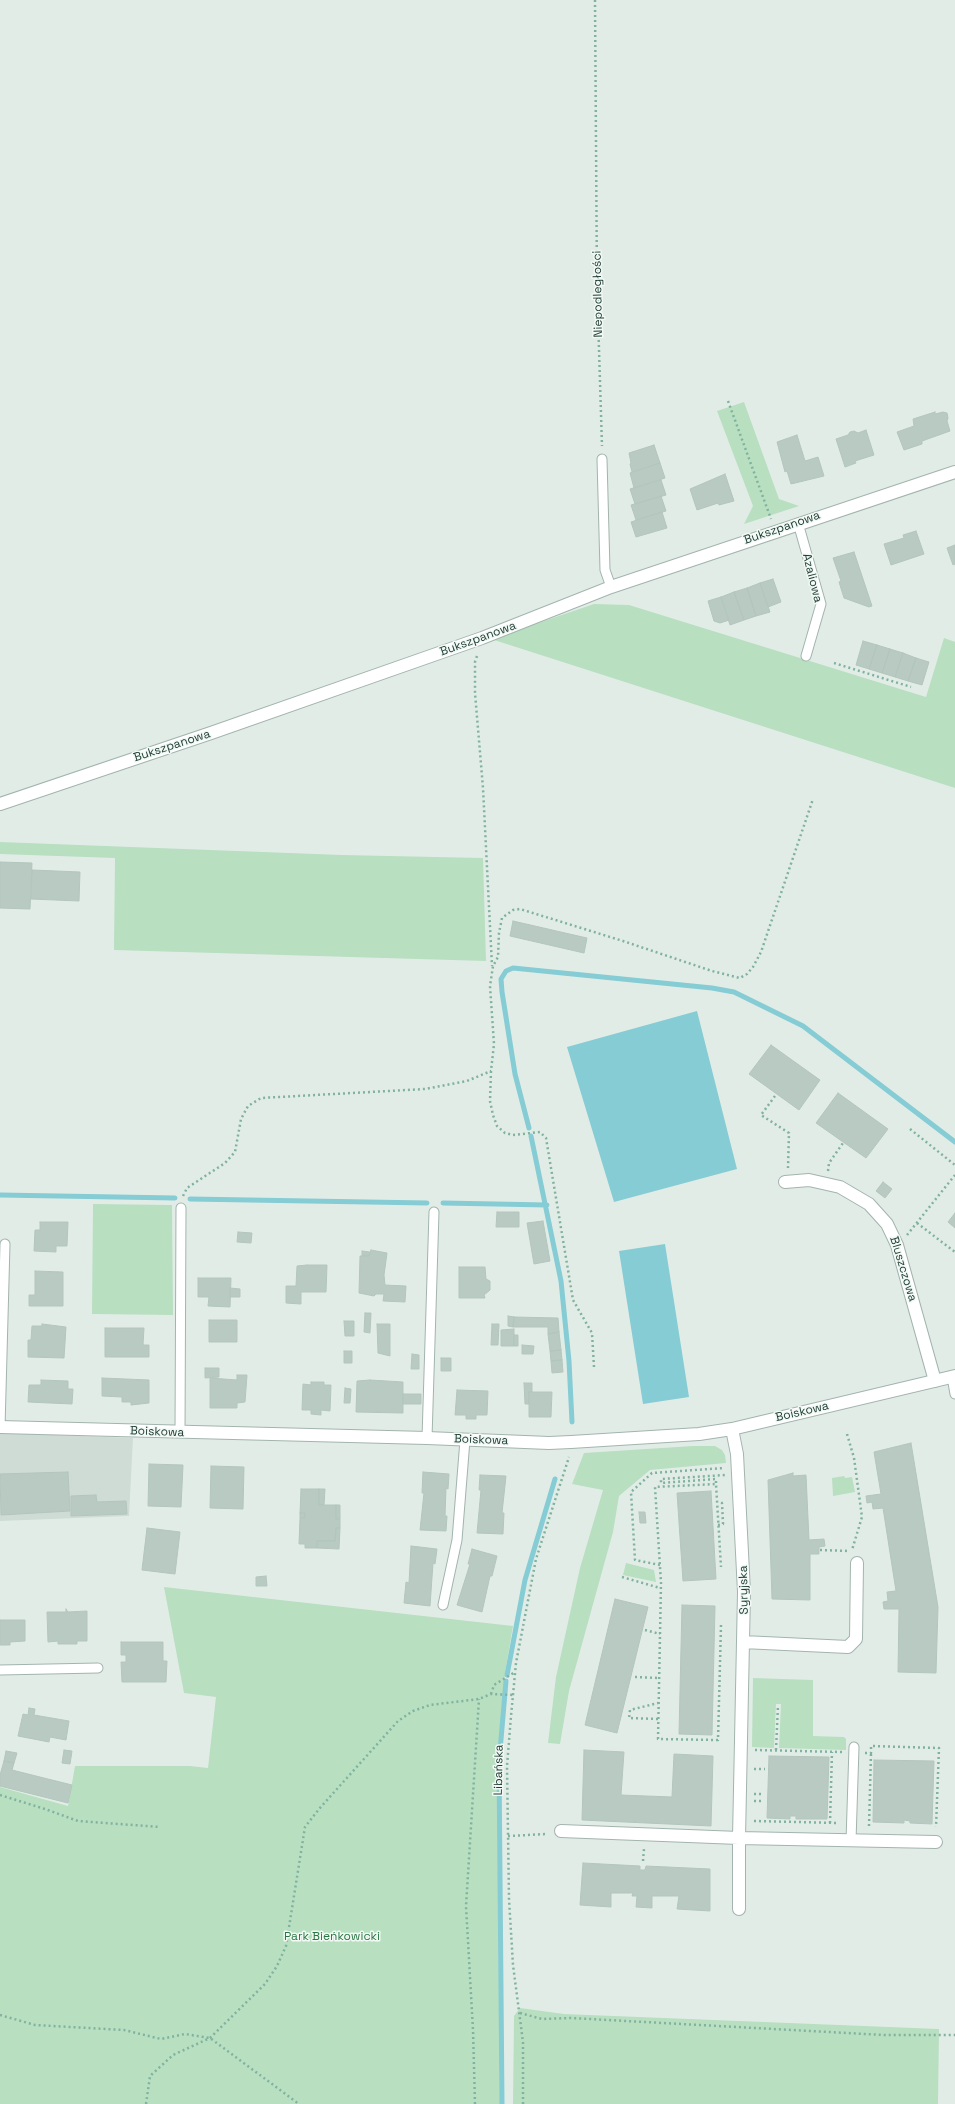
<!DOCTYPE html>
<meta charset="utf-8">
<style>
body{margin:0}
canvas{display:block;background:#e1ece7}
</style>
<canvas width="955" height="2104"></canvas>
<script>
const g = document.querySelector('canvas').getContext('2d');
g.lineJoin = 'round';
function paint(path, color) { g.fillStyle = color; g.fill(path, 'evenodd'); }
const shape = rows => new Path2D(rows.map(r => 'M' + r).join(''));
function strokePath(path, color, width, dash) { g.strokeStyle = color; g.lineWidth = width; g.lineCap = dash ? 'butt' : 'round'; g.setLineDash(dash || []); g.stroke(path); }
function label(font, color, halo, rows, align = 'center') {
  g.font = font + ' "Space Grotesk",sans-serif'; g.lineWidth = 3; g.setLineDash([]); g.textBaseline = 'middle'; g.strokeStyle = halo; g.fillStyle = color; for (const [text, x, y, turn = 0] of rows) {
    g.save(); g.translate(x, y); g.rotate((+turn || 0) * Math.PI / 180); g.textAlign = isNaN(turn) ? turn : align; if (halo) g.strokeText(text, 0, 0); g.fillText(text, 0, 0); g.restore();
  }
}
const built = shape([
 [0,1433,133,1438,129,1516,0,1521]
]);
const green = shape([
 [744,402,779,499,799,506,744,524,753,506,717,411],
 [594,604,629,605,926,697,944,638,955,642,955,788,491,639],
 [0,842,342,855,483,858,486,961,114,950,115,858,0,854],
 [93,1204,172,1205,173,1315,92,1314],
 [693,1446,715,1446,722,1450,725,1455,726,1463,650,1470,619,1496,613,1532,569,1691,560,1744,548,1743,556,1677,580,1568,603,1490,572,1484,584,1453],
 [844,1476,845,1478,852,1477,855,1492,833,1496,832,1478],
 [626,1563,654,1570,656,1582,623,1575],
 [164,1587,513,1626,505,1673,497,1762,500,2104,0,2104,0,1787,68,1806,75,1766,190,1766,208,1768,216,1697,184,1693],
 [753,1678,813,1680,813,1736,844,1737,846,1739,846,1750,779,1748,781,1704,776,1704,774,1748,752,1747],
 [520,2008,564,2014,939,2029,938,2104,513,2104,514,2016]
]);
const water = shape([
 [697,1011,737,1169,614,1202,567,1047],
 [665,1244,689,1397,643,1404,619,1251]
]);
const stream = shape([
 [529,1128,515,1074,502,992,501,979,506,971,513,968,712,988,734,992,803,1026,955,1142],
 [531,1136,561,1281,569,1361,572,1422],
 [0,1195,175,1198],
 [190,1199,427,1203],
 [443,1203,547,1205],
 [507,1675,525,1580,555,1479],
 [502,2104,499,1763,506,1681]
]);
const building = shape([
 [935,412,935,414,943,412,947,413,948,418,947,421,950,431,922,441,922,444,904,450,897,432,914,426,913,419,935,412],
 [866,430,874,455,855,461,856,463,845,467,836,439,848,435,850,432,854,431,858,433,866,430],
 [797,435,805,461,818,457,824,476,791,484,787,471,785,472,777,442,797,435],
 [654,445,660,463,632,472,630,464,631,463,629,453,654,445],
 [660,463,665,478,634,488,630,473,660,463],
 [725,474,734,501,719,505,718,503,697,510,690,489,725,474],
 [661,480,666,495,635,504,630,489,661,480],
 [661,496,666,511,636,520,631,505,661,496],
 [662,512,667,528,636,537,631,522,662,512],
 [916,531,924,554,891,565,884,544,904,538,903,535,916,531],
 [955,545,955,564,953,565,947,548,955,545],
 [854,552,872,606,869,607,844,598,839,582,841,581,833,558,854,552],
 [773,579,781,602,768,607,760,583,773,579],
 [760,583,770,612,756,616,747,588,760,583],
 [747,588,756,616,744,620,734,592,747,588],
 [734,592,744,620,730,625,721,597,734,592],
 [721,597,729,620,720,623,714,621,708,601,721,597],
 [863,641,877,645,869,669,856,665,863,641],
 [877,645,890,649,882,673,869,669,877,645],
 [890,649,903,653,895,677,882,673,890,649],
 [903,653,916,658,908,681,895,677,903,653],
 [916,658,929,662,922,685,908,681,916,658],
 [0,862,32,863,30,909,0,908,0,862],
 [32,870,80,872,79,901,31,899,32,870],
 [513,921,587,938,584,953,510,936,513,921],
 [771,1045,820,1080,799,1110,749,1074,771,1045],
 [838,1093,888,1129,866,1158,816,1123,838,1093],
 [883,1182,892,1189,885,1198,876,1191,883,1182],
 [497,1212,519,1212,519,1227,496,1227,497,1212],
 [955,1213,955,1228,948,1222,955,1213],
 [543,1221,550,1261,534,1264,527,1223,543,1221],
 [40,1222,68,1222,67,1246,56,1246,56,1252,34,1251,35,1230,40,1230,40,1222],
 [238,1232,252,1233,251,1243,237,1242,238,1232],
 [371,1250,387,1253,384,1275,385,1285,406,1286,405,1302,383,1301,384,1294,376,1294,374,1296,359,1293,360,1256,369,1256,371,1250],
 [362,1251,370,1252,369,1256,362,1256,362,1251],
 [307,1265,327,1265,326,1292,301,1292,301,1304,286,1303,286,1286,296,1286,297,1266,307,1265],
 [459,1267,485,1267,486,1279,490,1281,490,1290,484,1295,485,1298,459,1298,459,1267],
 [35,1271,63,1272,63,1306,29,1306,29,1295,35,1295,35,1271],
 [198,1278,231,1278,230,1307,208,1306,209,1297,198,1297,198,1278],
 [230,1288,240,1289,240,1297,230,1297,230,1288],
 [365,1313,371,1313,370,1333,364,1332,365,1313],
 [508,1316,514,1317,513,1327,508,1326,508,1316],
 [514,1317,558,1318,559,1332,548,1334,548,1327,513,1327,514,1317],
 [209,1320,237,1320,237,1342,209,1342,209,1320],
 [344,1321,354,1321,354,1336,345,1336,344,1321],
 [42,1324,66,1327,64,1358,28,1357,28,1340,31,1340,32,1326,42,1326,42,1324],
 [377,1324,390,1324,390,1356,378,1353,377,1324],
 [492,1324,499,1324,498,1345,491,1345,492,1324],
 [105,1328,144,1328,143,1345,149,1345,149,1357,105,1357,105,1328],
 [514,1329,514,1346,501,1346,501,1330,514,1329],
 [559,1332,561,1350,550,1351,548,1334,559,1332],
 [514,1335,518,1335,518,1346,514,1346,514,1335],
 [522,1345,534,1346,533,1354,522,1354,522,1345],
 [561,1350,562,1360,551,1361,550,1351,561,1350],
 [344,1351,352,1351,352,1363,344,1363,344,1351],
 [412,1354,419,1355,419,1369,411,1369,412,1354],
 [441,1358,451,1358,451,1371,441,1371,441,1358],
 [562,1360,563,1372,552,1373,551,1361,562,1360],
 [205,1368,219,1368,219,1377,205,1378,205,1368],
 [237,1375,247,1375,245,1402,237,1403,237,1408,210,1408,210,1378,237,1380,237,1375],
 [102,1378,149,1380,149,1403,131,1405,131,1402,122,1402,122,1397,102,1396,102,1378],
 [41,1380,68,1381,68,1389,73,1389,72,1404,28,1402,29,1385,41,1385,41,1380],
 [370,1380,403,1382,403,1413,356,1412,357,1381,370,1380],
 [311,1382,324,1382,324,1385,331,1385,330,1411,321,1410,321,1415,311,1414,311,1410,302,1410,303,1384,311,1385,311,1382],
 [524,1383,532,1383,532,1392,529,1392,529,1404,525,1404,524,1383],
 [345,1388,351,1389,350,1403,344,1403,345,1388],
 [457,1390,488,1391,487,1415,476,1415,476,1419,466,1419,466,1415,455,1415,457,1390],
 [529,1392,552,1392,551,1417,529,1417,529,1392],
 [403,1394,421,1394,421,1404,403,1404,403,1394],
 [911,1443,938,1607,936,1673,898,1672,899,1609,884,1609,883,1602,888,1601,887,1592,896,1591,883,1508,873,1509,872,1502,867,1503,866,1496,881,1494,874,1452,911,1443],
 [149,1464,183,1465,181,1507,148,1506,149,1464],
 [211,1466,244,1467,243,1509,210,1508,211,1466],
 [68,1472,70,1511,1,1515,0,1474,68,1472],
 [423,1472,449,1474,448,1489,446,1488,445,1516,447,1516,446,1531,420,1530,424,1493,422,1493,423,1472],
 [793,1473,793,1476,806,1475,809,1540,824,1539,825,1546,819,1547,819,1554,810,1554,810,1600,772,1599,768,1480,793,1473],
 [480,1475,506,1476,502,1513,504,1513,503,1534,477,1533,481,1490,479,1490,480,1475],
 [301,1489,319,1489,319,1505,336,1505,336,1519,340,1519,340,1528,336,1528,335,1541,317,1541,317,1548,305,1548,305,1544,299,1544,300,1518,305,1518,305,1513,300,1513,301,1489],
 [319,1489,325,1489,324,1505,319,1505,319,1489],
 [711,1491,716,1579,683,1581,677,1493,711,1491],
 [96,1495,97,1502,126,1501,127,1514,71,1516,71,1496,96,1495],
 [336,1505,340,1505,340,1519,336,1519,336,1505],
 [639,1512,645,1512,646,1523,640,1523,639,1512],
 [300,1513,305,1513,305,1518,300,1518,300,1513],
 [147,1528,180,1532,175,1574,142,1570,147,1528],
 [336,1528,340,1528,339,1549,317,1548,317,1541,335,1541,336,1528],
 [411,1546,437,1549,435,1564,433,1563,430,1606,404,1603,406,1582,409,1583,411,1546],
 [472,1549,497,1556,492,1576,490,1576,482,1612,457,1605,470,1564,468,1564,472,1549],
 [266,1576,267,1586,256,1586,256,1577,266,1576],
 [615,1599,648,1607,617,1733,585,1725,615,1599],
 [682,1605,715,1606,712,1735,679,1734,682,1605],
 [66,1609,68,1612,87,1611,87,1641,77,1641,77,1644,58,1644,58,1641,48,1642,47,1612,66,1612,66,1609],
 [0,1620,25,1620,25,1641,10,1642,10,1645,0,1645,0,1620],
 [121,1642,163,1642,163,1661,167,1661,166,1682,122,1682,121,1662,126,1662,126,1655,121,1655,121,1642],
 [29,1708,35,1709,34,1715,69,1721,66,1740,50,1737,49,1742,18,1736,23,1714,28,1715,29,1708],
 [64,1750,72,1751,70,1764,62,1763,64,1750],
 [584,1750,624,1752,621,1795,672,1797,674,1754,713,1756,711,1826,582,1820,584,1750],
 [6,1751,17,1753,14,1763,4,1761,6,1751],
 [769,1756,829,1757,827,1819,796,1819,796,1816,790,1816,790,1819,767,1818,769,1756],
 [874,1760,934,1761,932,1824,910,1823,910,1821,904,1820,904,1823,873,1822,874,1760],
 [4,1761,14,1763,12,1770,72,1785,68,1803,0,1786,0,1775,4,1761],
 [583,1863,640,1866,640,1870,645,1870,646,1866,710,1869,710,1911,677,1909,679,1896,652,1896,652,1908,636,1907,637,1896,632,1896,633,1893,611,1893,611,1907,580,1905,583,1863]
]);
const path = shape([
 [595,0,597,285,602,446],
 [728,401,771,519],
 [477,656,475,662,475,693,483,788,492,966],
 [834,663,911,687],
 [775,1096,761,1115,789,1133,788,1168],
 [910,1129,955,1165],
 [828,1171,829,1163,843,1143],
 [183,1196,187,1188,225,1163,235,1152,241,1119,248,1106,261,1098,425,1089,467,1081,491,1071],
 [917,1223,955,1252],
 [907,1235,955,1175],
 [594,1367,592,1333,573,1300,546,1138,540,1132,513,1135,505,1133,497,1126,493,1115,490,1101,491,1071,494,1044,490,986,493,966,498,957,499,933,502,918,513,910,520,909,623,941,712,971,740,978,747,974,753,967,761,952,813,799],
 [847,1434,854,1458,862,1517,852,1550],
 [716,1483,716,1479,661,1483,661,1479,725,1475],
 [718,1525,723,1524,722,1503,725,1503],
 [820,1550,849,1551],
 [660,1565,635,1560,631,1492,652,1473,724,1468],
 [622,1577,660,1588],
 [721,1625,718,1740,658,1739,661,1583,655,1487,716,1484,721,1567],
 [645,1630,660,1634],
 [635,1677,659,1678],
 [491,1694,494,1685,515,1672],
 [658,1719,629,1718,630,1710,658,1703],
 [755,1750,842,1752],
 [776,1750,778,1705],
 [865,1753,871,1753,871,1746,939,1748,936,1827],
 [754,1769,765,1769],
 [754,1794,764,1794],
 [0,1795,45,1809,78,1821,160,1827],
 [754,1801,764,1801],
 [754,1821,839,1823],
 [830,1823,832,1752],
 [869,1826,871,1753],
 [508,1836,547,1834],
 [643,1861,644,1849],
 [520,2013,542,2019,571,2018,884,2035,955,2035],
 [0,2015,35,2025,124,2030,161,2039,185,2034,210,2038,299,2104],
 [146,2104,150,2076,173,2055,210,2038,265,1984,277,1966,286,1946,305,1827,319,1809,398,1721,413,1711,430,1705,479,1699,491,1694,513,1695],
 [475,2104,473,2030,466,1906,479,1699],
 [523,2104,523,2042,513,1965,509,1899,507,1766,511,1716,516,1663,536,1559,569,1457]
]);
const lane = shape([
 [602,459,605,570,611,587],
 [798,523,821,604,806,656],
 [952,1377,955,1394],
 [0,1428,5,1244],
 [180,1432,181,1208],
 [427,1438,434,1212],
 [443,1605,457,1540,465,1440],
 [0,1670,98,1668],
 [851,1841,854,1747]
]);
const street = shape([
 [0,804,211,733,482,638,611,587,955,472],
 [785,1182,809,1180,840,1187,869,1204,887,1224,897,1245,935,1381],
 [0,1427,427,1438,549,1443,571,1442,699,1434,732,1429,955,1376],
 [732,1429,737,1454,744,1592,739,1838,936,1842],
 [743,1642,848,1647,856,1639,857,1563],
 [561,1831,739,1838,739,1909]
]);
const streetNames = [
 ["Niepodległości",598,294,-91],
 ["Bukszpanowa",782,528,-19],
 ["Azaliowa",812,578,76],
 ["Bukszpanowa",478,639,-20],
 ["Bukszpanowa",172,746,-18],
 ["Bluszczowa",903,1269,73],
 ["Boiskowa",802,1412,-13],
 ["Boiskowa",157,1432,2],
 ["Boiskowa",481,1440,2],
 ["Syryjska",744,1590,-91],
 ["Libańska",499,1770,-89]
];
const parkNames = [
 ["Park Bieńkowicki",332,1937]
];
paint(built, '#cfdcd6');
paint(green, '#b9dfc1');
paint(water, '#86ccd4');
strokePath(stream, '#86ccd4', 5);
paint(building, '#b9cac2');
strokePath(building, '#b3c6bd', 1);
strokePath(lane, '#a3b4ae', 11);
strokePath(street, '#a3b4ae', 14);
strokePath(path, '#80b29f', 2.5, [2, 3]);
strokePath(lane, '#fff', 9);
strokePath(street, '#fff', 12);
label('12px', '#203e35', '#f2f9f5', streetNames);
label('12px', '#287743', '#f2f9f5', parkNames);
</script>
